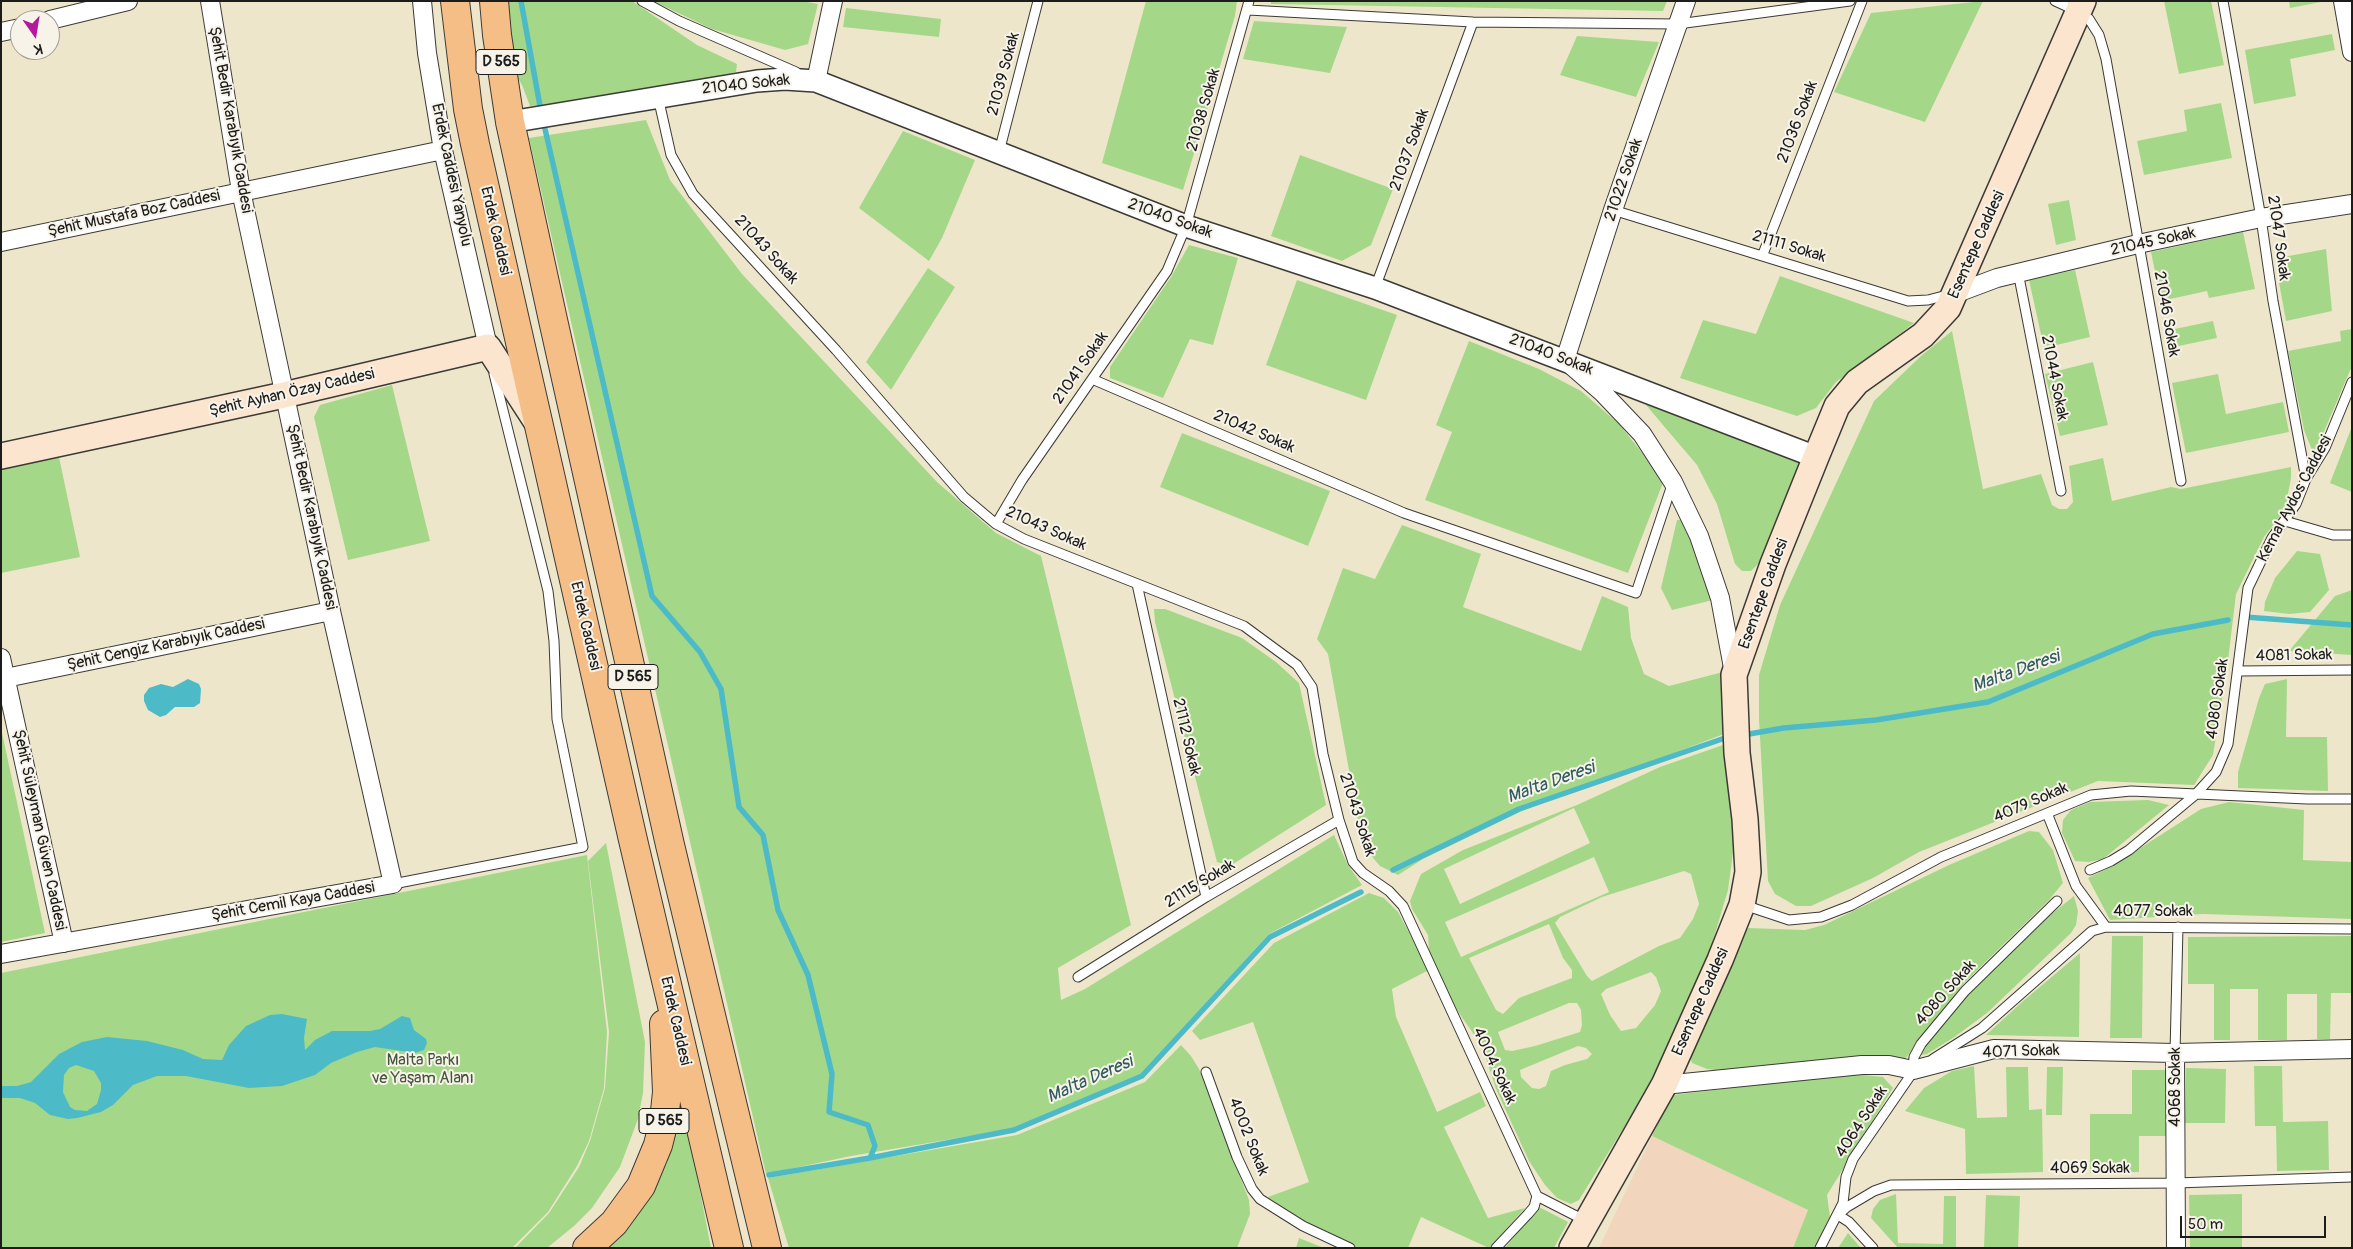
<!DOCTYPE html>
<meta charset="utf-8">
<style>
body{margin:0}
#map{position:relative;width:2353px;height:1249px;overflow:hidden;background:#eee6cb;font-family:Pangolin,sans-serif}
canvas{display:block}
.frame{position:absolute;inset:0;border:2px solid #1c1c1c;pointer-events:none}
.north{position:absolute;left:10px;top:10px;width:50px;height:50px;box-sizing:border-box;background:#f7f3e8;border:1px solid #9f9d96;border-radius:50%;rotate:167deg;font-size:14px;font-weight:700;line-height:20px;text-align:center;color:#1c1c1c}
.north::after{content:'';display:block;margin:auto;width:18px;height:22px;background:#b5179e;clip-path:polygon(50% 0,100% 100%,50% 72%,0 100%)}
.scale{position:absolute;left:2180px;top:1216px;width:146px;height:22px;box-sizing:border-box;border:2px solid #1c1c1c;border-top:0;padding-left:6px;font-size:15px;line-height:18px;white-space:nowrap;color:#1c1c1c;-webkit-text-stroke:4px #f7f3e8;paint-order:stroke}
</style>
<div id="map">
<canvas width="2353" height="1249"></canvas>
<div class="frame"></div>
<div class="north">K</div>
<div class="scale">50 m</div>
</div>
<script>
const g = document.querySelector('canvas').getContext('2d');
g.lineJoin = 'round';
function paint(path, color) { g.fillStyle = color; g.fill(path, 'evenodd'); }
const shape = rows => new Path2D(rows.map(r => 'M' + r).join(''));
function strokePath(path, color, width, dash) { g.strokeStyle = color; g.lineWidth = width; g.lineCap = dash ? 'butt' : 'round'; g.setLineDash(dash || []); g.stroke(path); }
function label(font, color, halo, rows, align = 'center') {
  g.font = font + ' Pangolin,sans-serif'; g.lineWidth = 4; g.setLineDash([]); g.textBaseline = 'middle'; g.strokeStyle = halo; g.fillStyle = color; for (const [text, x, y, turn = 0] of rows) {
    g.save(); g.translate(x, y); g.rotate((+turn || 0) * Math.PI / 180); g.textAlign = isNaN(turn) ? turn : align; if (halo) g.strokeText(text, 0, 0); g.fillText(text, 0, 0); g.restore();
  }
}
const built = shape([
 [1652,1136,1808,1210,1793,1248,1599,1248]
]);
const green = shape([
 [503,1,632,1,697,45,737,64,736,72,628,98,530,106,522,85,512,68],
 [653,1,802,1,818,4,808,44,785,50,712,29],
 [1146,1,1237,1,1235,16,1183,190,1102,163],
 [1271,1,1667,1,1663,11,1271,4],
 [1983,1,1925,122,1834,92,1871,13],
 [2164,1,2211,1,2224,65,2179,74],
 [2289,1,2326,1,2290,8],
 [846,8,941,19,939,37,843,27],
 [1254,21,1347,27,1330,73,1243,59],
 [2332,34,2335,50,2290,59,2296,96,2254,104,2245,50],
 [1577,36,1659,42,1636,97,1560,75],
 [2221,103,2232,158,2144,175,2137,141,2187,131,2184,110],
 [646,120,670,180,742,274,937,482,996,533,1041,556,1131,925,1058,968,1061,1000,1085,989,1334,835,1348,865,1362,885,1269,934,1140,1076,1012,1129,851,1156,766,1174,529,138],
 [903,131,975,160,942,238,929,261,859,208],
 [1300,155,1393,189,1371,245,1342,261,1271,236],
 [2069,200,2076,240,2056,245,2048,204],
 [2243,232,2255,289,2209,298,2207,291,2161,301,2151,252],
 [1189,245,1238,258,1213,345,1190,339,1163,398,1110,378,1110,367,1171,277],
 [2326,249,2332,311,2286,321,2278,277,2278,258],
 [928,268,955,287,891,390,866,362],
 [2075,270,2090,337,2044,348,2029,280],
 [1780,276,1914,323,1836,382,1816,408,1797,416,1680,378,1703,320,1756,334],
 [1297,280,1397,315,1366,400,1266,365],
 [2213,321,2217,338,2169,348,2165,331],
 [2352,329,2352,366,2314,455,2304,430,2288,351,2341,341,2340,331],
 [1952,331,1983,489,2041,474,2052,505,2059,509,2067,509,2073,502,2069,466,2103,458,2112,501,2171,487,2181,489,2291,467,2291,478,2285,510,2264,537,2236,594,2227,669,2213,755,2194,785,2098,781,1919,852,1873,878,1811,906,1796,906,1775,894,1768,881,1759,719,1759,675,1780,605,1874,401,1922,355],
 [1469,341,1539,369,1581,391,1619,424,1664,480,1628,573,1425,500,1452,432,1436,425],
 [2093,362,2108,425,2060,436,2045,374],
 [2218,374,2226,414,2283,402,2289,432,2186,453,2172,383],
 [392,385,430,541,348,560,314,417,320,405],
 [1652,401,1805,465,1758,564,1751,571,1742,571,1735,564,1717,504,1697,465,1646,405],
 [2351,429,2352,429,2352,492,2330,483],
 [1182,433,1330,491,1308,546,1160,487],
 [59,457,80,557,1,573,1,470],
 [1685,519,1713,600,1672,610,1661,588,1677,520],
 [1402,525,1481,554,1463,607,1581,651,1602,596,1628,607,1631,638,1644,674,1669,686,1723,672,1724,734,1522,811,1423,859,1398,875,1380,866,1368,852,1358,820,1328,654,1317,639,1343,568,1375,579],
 [2297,551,2320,554,2329,590,2310,612,2289,614,2264,611,2265,602,2275,578],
 [2352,590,2352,655,2289,651,2335,596],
 [1154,609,1165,609,1242,638,1276,662,1299,683,1326,805,1230,866,1217,862,1155,622],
 [2287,679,2286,737,2327,737,2328,791,2238,788,2238,772,2259,698,2265,684],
 [1,728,45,933,1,942],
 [1726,744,1734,845,1728,890,1701,981,1664,1059,1634,1111,1579,1200,1571,1204,1557,1198,1545,1185,1529,1161,1496,1089,1482,1046,1452,1003,1429,950,1428,935,1412,909,1410,901,1421,874,1463,850,1577,805,1660,767],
 [1574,808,1590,843,1460,904,1444,869],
 [1594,857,1609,892,1461,957,1445,922],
 [1684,871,1691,874,1699,904,1693,919,1680,938,1659,946,1592,981,1587,976,1555,923,1560,917,1602,897],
 [1549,924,1563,958,1572,970,1572,978,1519,998,1503,1014,1496,1010,1469,958],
 [1651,972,1656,977,1661,991,1655,1005,1636,1028,1621,1031,1610,1015,1601,994,1606,989],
 [1569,1003,1577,1003,1581,1010,1582,1025,1580,1032,1535,1046,1512,1051,1505,1050,1498,1032],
 [1578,1046,1586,1048,1592,1054,1587,1059,1565,1065,1551,1071,1546,1086,1539,1089,1532,1088,1521,1077,1520,1070],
 [2148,800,2169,805,2103,859,2089,862,2075,861,2062,833,2063,820,2071,810,2090,802],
 [2229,802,2304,810,2303,860,2352,862,2352,919,2203,914,2110,920,2088,878,2114,865,2201,809],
 [2029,831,2039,832,2053,850,2063,883,2049,900,1964,983,1905,1059,1885,1055,1732,1072,1707,1069,1692,1063,1690,1055,1748,928,1805,930,1824,925,1949,865],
 [606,843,645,1042,643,1093,638,1119,620,1167,592,1208,574,1226,547,1248,515,1248,549,1213,579,1167,590,1141,605,1088,609,1032,588,861],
 [587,855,607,1032,604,1088,589,1141,577,1166,548,1212,512,1248,1,1248,1,973],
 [1369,893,1384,898,1398,912,1429,970,1392,989,1396,1017,1437,1112,1480,1092,1486,1106,1444,1127,1488,1218,1525,1208,1489,1248,1421,1217,1408,1248,1358,1248,1313,1226,1268,1197,1309,1182,1253,1022,1200,1040,1192,1031,1274,943],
 [2074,896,2078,911,2076,925,2071,933,1987,1013,1953,1038,1927,1054,1921,1055,1923,1045,1969,992,2044,920],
 [2112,936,2143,936,2142,1038,2110,1038],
 [2352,936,2352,993,2331,993,2330,1039,2317,1039,2317,994,2287,994,2287,1040,2258,1040,2258,989,2230,989,2230,1040,2214,1040,2214,984,2188,984,2188,937],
 [2080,953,2079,1037,1986,1035,2022,1002],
 [1181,1045,1191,1056,1199,1069,1249,1200,1250,1214,1237,1248,789,1248,768,1178,1017,1135,1145,1082],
 [1974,1066,1977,1118,2007,1117,2006,1067,2028,1067,2029,1110,2042,1109,2043,1172,1966,1174,1965,1129,1905,1111,1924,1088,1952,1071],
 [2254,1066,2282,1066,2283,1122,2328,1121,2329,1170,2277,1171,2276,1126,2255,1126],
 [2047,1067,2063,1067,2062,1115,2046,1115],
 [2186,1068,2226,1069,2225,1123,2185,1123],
 [2132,1070,2167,1070,2167,1136,2139,1136,2139,1172,2090,1173,2090,1114,2132,1114],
 [1853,1074,1883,1077,1893,1088,1827,1195,1830,1217,1816,1248,1793,1248,1808,1210,1652,1136,1672,1095],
 [679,1084,711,1248,607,1248,636,1217,667,1163,679,1099],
 [1896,1194,1898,1243,1943,1244,1944,1196,1956,1196,1956,1248,1898,1248,1871,1218,1873,1209,1880,1200],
 [2242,1194,2242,1248,2190,1248,2189,1195],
 [1986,1195,2020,1196,2018,1248,1984,1248],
 [1539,1207,1568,1222,1554,1248,1505,1248],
 [1848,1233,1861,1248,1838,1248],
 [1299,1238,1324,1248,1296,1248]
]);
const water = shape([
 [188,679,199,684,201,689,200,703,194,707,175,707,166,715,160,717,148,710,144,701,144,695,149,688,161,684,173,687],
 [282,1014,307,1019,304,1038,305,1050,315,1040,332,1031,370,1031,380,1029,402,1016,410,1018,414,1030,426,1039,427,1043,424,1050,415,1053,375,1047,357,1052,331,1063,315,1075,282,1086,249,1088,186,1076,157,1076,133,1085,113,1105,101,1112,77,1118,68,1119,50,1115,35,1103,20,1098,1,1098,1,1086,17,1086,31,1082,59,1054,82,1042,107,1037,147,1041,183,1050,203,1059,222,1060,229,1045,246,1026,270,1015],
 [76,1065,94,1071,101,1083,101,1090,97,1104,87,1111,75,1110,70,1107,63,1092,64,1075,69,1068]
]);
const stream = shape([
 [521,1,540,106],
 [545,129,652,596,700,652,721,689,739,807,763,835,778,910,808,975,832,1074,829,1112,868,1125,875,1146,870,1158],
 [2245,617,2352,625],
 [1749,734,1784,728,1876,720,1988,702,2153,634,2228,620],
 [1393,870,1519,809,1725,738],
 [769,1175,870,1158,1014,1130,1142,1076,1270,937,1361,892]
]);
const service = shape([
 [642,1,679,21,796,72],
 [2055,1,2079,12,2089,19,2099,35,2106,59,2181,481],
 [2223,1,2261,218,2273,301,2306,479],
 [1248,10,1473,22,1678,24,1850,1],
 [658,97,671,155,693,194,836,350,964,497,996,524,1024,539,1244,626,1297,665,1312,687,1323,754,1339,820,1353,862,1363,873,1389,891,1403,906,1537,1196,1534,1207,1528,1214,1496,1248],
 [999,152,1038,1],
 [1613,210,1908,301,1928,300,1951,294],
 [1763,254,1862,1],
 [2018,272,2061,491],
 [1375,288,1473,22],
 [1092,379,1404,513,1636,593,1672,485],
 [2285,521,2333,535,2352,535],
 [996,524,1022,480,1167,271,1186,226,1249,1],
 [1137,584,1206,897],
 [2238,671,2352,670],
 [2047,813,2076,886,2106,927],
 [2090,870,2111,861,2129,850,2195,795,2216,772,2228,744,2248,588,2272,538,2296,504,2306,479,2325,448,2352,382],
 [393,884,583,847,557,719,554,641,548,591,494,374],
 [1744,905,1789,920,1821,917,1852,905,1941,857,2091,795,2131,791,2307,799,2352,799],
 [1078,977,1206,897,1339,820],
 [2175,1053,2178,927],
 [1933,1059,1982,1028,2092,931,2106,927,2352,929],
 [1913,1070,1914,1057,1921,1044,1965,991,2057,901],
 [1206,1072,1237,1157,1252,1189,1260,1199,1303,1226,1350,1248],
 [1537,1196,1586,1221],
 [1820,1248,1843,1203,1846,1177,1853,1159,1915,1069],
 [1873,1248,1849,1222,1838,1215,1847,1207,1874,1191,1891,1185,2176,1183,2352,1177]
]);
const minor = shape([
 [422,1,427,53,443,150,488,347],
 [1686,1,1613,210,1565,360,1603,393,1642,434,1673,482,1699,536,1720,598,1734,673],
 [2343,1,2352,52],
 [50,20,128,1],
 [1,32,20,28],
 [816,81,833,1],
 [1,242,443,150],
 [1957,293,1997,278,2138,244,2261,218,2352,204],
 [1,658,64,943],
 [1,679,331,611],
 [1,954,393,884,331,611,241,191,210,1],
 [2175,1053,2176,1248],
 [1664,1085,1862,1065,1889,1065,1913,1070,1994,1049,2175,1053,2352,1049]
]);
const tertiary = shape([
 [510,122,757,81,785,79,816,81,1186,226,1375,288,1816,457]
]);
const secondary = shape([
 [1,456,284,395,488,347,536,421],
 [1572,1248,1664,1085,1720,960,1742,905,1748,872,1745,819,1737,753,1734,675,1773,564,1816,457,1837,406,1857,382,1923,335,1948,308,2083,1]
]);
const trunk = shape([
 [455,1,468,109,475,144,633,840,729,1248],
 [494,1,497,35,510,122,553,320,670,845,767,1248],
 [587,1248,614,1223,641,1186,658,1145,664,1121,667,1092,664,1024]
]);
const shields = [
 [501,62,50],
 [633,677,50],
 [664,1121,50]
];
const shieldNames = [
 ["D 565",501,62],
 ["D 565",633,677],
 ["D 565",664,1121]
];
const streetNames = [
 ["21039 Sokak",1004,74,-75],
 ["21040 Sokak",746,85,-6],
 ["21038 Sokak",1204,110,-74],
 ["Şehit Bedir Karabıyık Caddesi",230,120,80],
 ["21036 Sokak",1798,122,-69],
 ["21037 Sokak",1410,150,-70],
 ["Erdek Caddesi Yanyolu",451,175,78],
 ["21022 Sokak",1624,180,-71],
 ["Şehit Mustafa Boz Caddesi",134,214,-12],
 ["21040 Sokak",1170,219,20],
 ["Erdek Caddesi",495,231,77],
 ["21047 Sokak",2278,238,82],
 ["21045 Sokak",2153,242,-12],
 ["Esentepe Caddesi",1977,245,-66],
 ["21111 Sokak",1789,247,17],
 ["21043 Sokak",766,250,48],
 ["21046 Sokak",2166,314,80],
 ["21040 Sokak",1551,355,21],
 ["21041 Sokak",1081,368,-55],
 ["21044 Sokak",2054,378,79],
 ["Şehit Ayhan Özay Caddesi",292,393,-13],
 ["21042 Sokak",1254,432,23],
 ["Kemal Aydos Caddesi",2295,499,-62],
 ["Şehit Bedir Karabıyık Caddesi",311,517,78],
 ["21043 Sokak",1046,529,24],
 ["Esentepe Caddesi",1764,594,-70],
 ["Erdek Caddesi",585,626,77],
 ["Şehit Cengiz Karabıyık Caddesi",166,645,-12],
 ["4081 Sokak",2294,656,-1],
 ["4080 Sokak",2218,699,-82],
 ["21112 Sokak",1186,737,77],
 ["4079 Sokak",2031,803,-23],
 ["21043 Sokak",1357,815,72],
 ["Şehit Süleyman Güven Caddesi",39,830,78],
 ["21115 Sokak",1200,884,-31],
 ["Şehit Cemil Kaya Caddesi",293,902,-10],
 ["4077 Sokak",2153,912],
 ["4080 Sokak",1946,993,-48],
 ["Esentepe Caddesi",1701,1002,-66],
 ["Erdek Caddesi",675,1021,77],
 ["4071 Sokak",2021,1052,-2],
 ["4004 Sokak",1494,1066,65],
 ["4068 Sokak",2176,1087,-90],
 ["4064 Sokak",1862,1122,-57],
 ["4002 Sokak",1248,1137,68],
 ["4069 Sokak",2090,1169]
];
const parkNames = [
 ["Malta Parkı",423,1061],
 ["ve Yaşam Alanı",423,1079]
];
const waterNames = [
 ["Malta Deresi",2016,672,-20],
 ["Malta Deresi",1551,783,-20],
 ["Malta Deresi",1090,1080,-24]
];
paint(built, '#f2d5bd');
paint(green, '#a4d888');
paint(water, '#4dbbc7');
strokePath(stream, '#4dbbc7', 5.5);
strokePath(service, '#3c3a36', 11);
strokePath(minor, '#3c3a36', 20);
strokePath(tertiary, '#3c3a36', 24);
strokePath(secondary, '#3c3a36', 28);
strokePath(trunk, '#3c3a36', 30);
strokePath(service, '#fff', 9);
strokePath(minor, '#fff', 18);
strokePath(tertiary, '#fff', 21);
strokePath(secondary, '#fbe5cf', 25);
strokePath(trunk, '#f6be87', 28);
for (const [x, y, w] of shields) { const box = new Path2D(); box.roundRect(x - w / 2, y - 12.5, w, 25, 4); g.fillStyle = '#f7f3e8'; g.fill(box); strokePath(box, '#1c1c1c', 1); }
label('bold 15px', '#1c1c1c', null, shieldNames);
label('16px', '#1c1c1c', '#f7f3e8', streetNames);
label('16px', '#45543c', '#f7f3e8', parkNames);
label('italic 18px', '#305c60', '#f7f3e8', waterNames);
</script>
